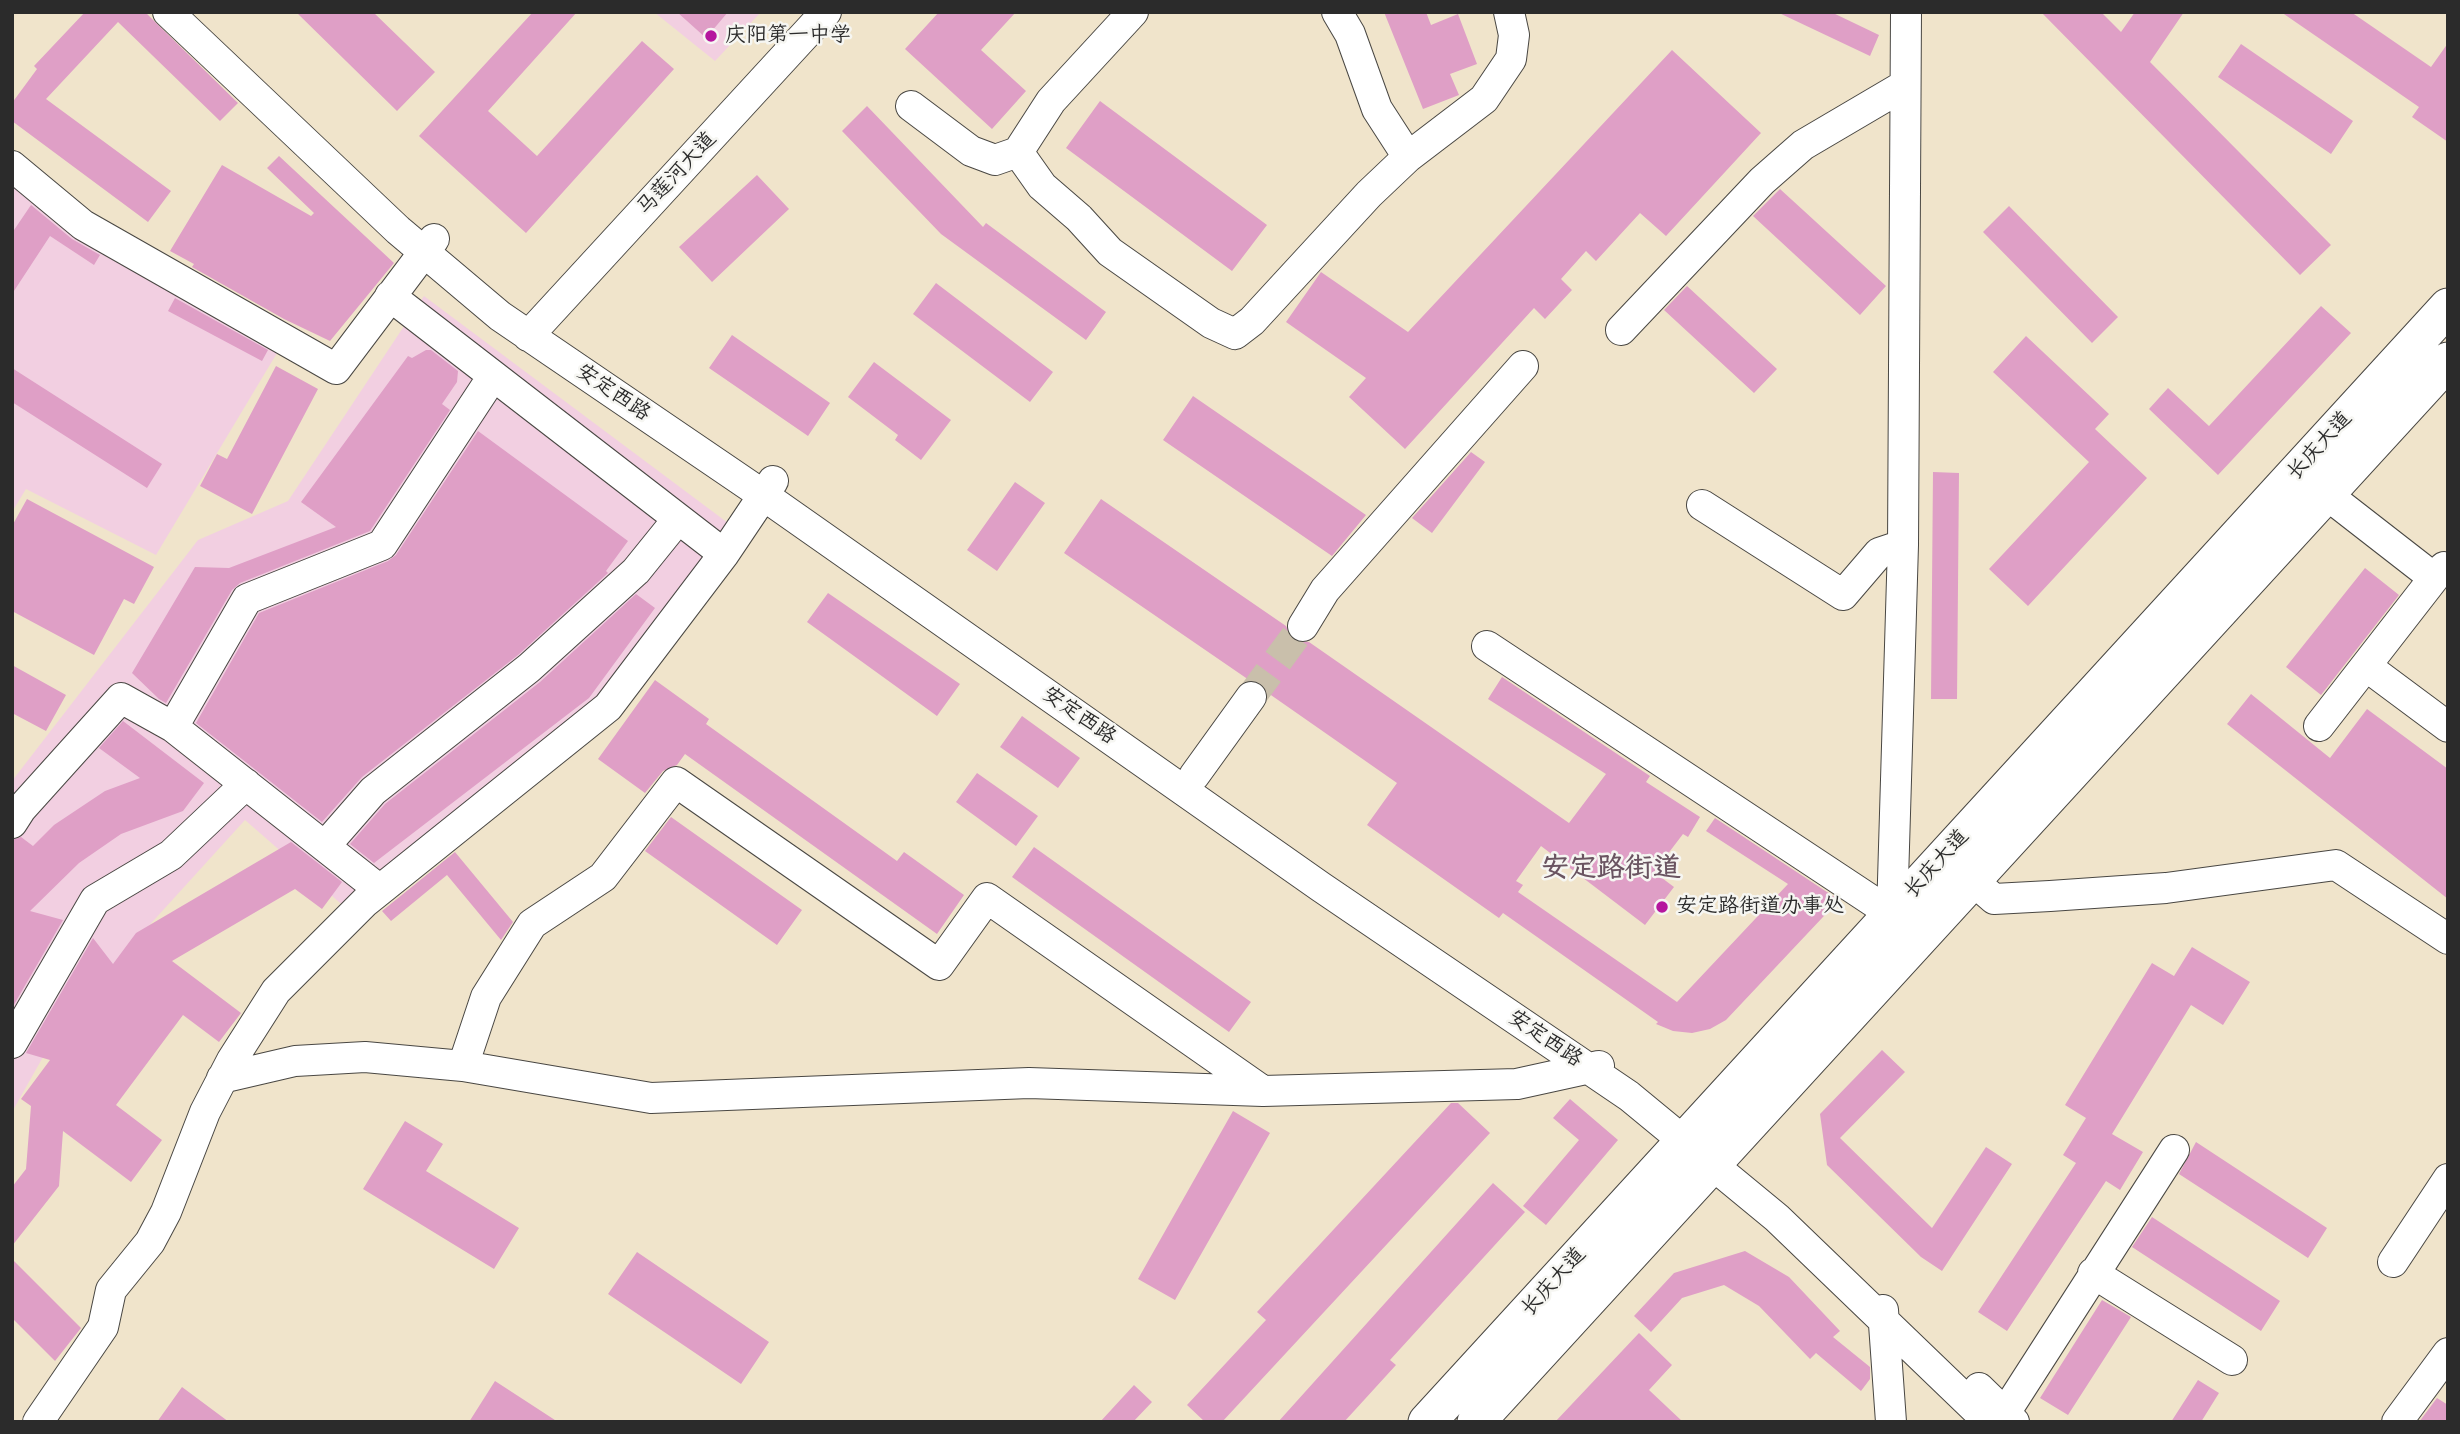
<!DOCTYPE html>
<meta charset="utf-8">
<style>
body{margin:0}
#map{position:relative;width:2460px;height:1434px;overflow:hidden;background:#f0e4cb;font-family:"Balsamiq Sans",sans-serif}
canvas{display:block}
.frame{position:absolute;inset:0;border:14px solid #2b2b2b;pointer-events:none}
</style>
<div id="map">
<canvas width="2460" height="1434"></canvas>
<div class="frame"></div>
</div>
<script>
const g = document.querySelector('canvas').getContext('2d');
g.lineJoin = 'round';
function paint(path, color) { g.fillStyle = color; g.fill(path, 'evenodd'); }
const shape = rows => new Path2D(rows.map(r => 'M' + r).join(''));
function strokePath(path, color, width, dash) { g.strokeStyle = color; g.lineWidth = width; g.lineCap = dash ? 'butt' : 'round'; g.setLineDash(dash || []); g.stroke(path); }
function label(font, color, halo, rows, align = 'center') {
  g.font = font + ' "Balsamiq Sans","LXGW WenKai TC",sans-serif'; g.lineWidth = 5; g.setLineDash([]); g.textBaseline = 'middle'; g.strokeStyle = halo; g.fillStyle = color; for (const [text, x, y, turn = 0] of rows) {
    g.save(); g.translate(x, y); g.rotate((+turn || 0) * Math.PI / 180); g.textAlign = isNaN(turn) ? turn : align; if (halo) g.strokeText(text, 0, 0); g.fillText(text, 0, 0); g.restore();
  }
}
const built = shape([
 [654,12,761,12,715,61],
 [12,178,283,343,156,555,26,489,12,512],
 [424,296,728,523,619,677,506,784,347,909,245,820,65,1018,12,1112,12,781,198,540,288,501]
]);
const building = shape([
 [85,12,145,12,238,103,220,121,118,22,46,99,171,191,148,222,12,121,12,103,37,69,34,66],
 [296,12,373,12,435,72,397,111],
 [533,12,577,12,488,111,537,156,642,41,674,69,526,233,419,136],
 [677,12,728,12,706,38],
 [939,12,1016,12,981,50,1026,91,992,129,905,49],
 [1384,12,1426,12,1431,25,1458,14,1477,64,1450,74,1459,95,1423,109],
 [1777,12,1831,12,1879,35,1870,56],
 [2041,12,2101,12,2121,32,2135,12,2184,12,2150,62,2331,245,2300,275],
 [2281,12,2351,12,2431,67,2448,43,2448,142,2412,117,2419,107],
 [2241,44,2353,121,2331,154,2218,77],
 [1672,50,1761,133,1666,236,1640,213,1596,261,1586,251,1561,279,1572,290,1545,319,1534,308,1405,449,1349,397,1366,378,1286,322,1321,272,1408,332],
 [1100,101,1267,225,1232,271,1066,148],
 [867,106,983,227,986,223,1106,312,1086,340,941,234,842,131],
 [279,156,394,263,330,341,284,319,192,267,194,264,170,251,222,165,311,216,314,213,267,168],
 [757,175,789,209,712,282,679,247],
 [1780,189,1886,286,1860,315,1753,216],
 [31,205,72,239,100,255,94,265,50,236,12,294,12,233],
 [2009,206,2118,317,2092,343,1983,232],
 [936,283,1053,372,1030,402,913,314],
 [1687,286,1777,369,1754,393,1664,310],
 [175,298,268,350,262,361,168,311],
 [2321,306,2351,333,2218,475,2149,409,2168,388,2209,426],
 [732,335,830,403,808,436,709,368],
 [2026,336,2109,414,2095,429,2147,478,2028,606,1989,569,2089,462,1993,372],
 [426,350,431,350,458,371,457,382,442,404,450,410,370,531,240,583,232,590,166,703,159,699,132,673,195,567,229,568,336,527,301,502,408,356,412,358],
 [874,362,951,420,921,460,895,440,898,435,848,397],
 [276,366,318,389,252,514,200,486,217,454,227,459],
 [12,368,162,464,147,488,12,402],
 [1193,396,1366,515,1332,556,1163,440],
 [478,431,628,541,606,571,608,573,518,655,362,777,322,822,196,723,259,613,388,561,396,555],
 [1471,452,1485,462,1432,533,1412,518],
 [1933,472,1959,473,1957,699,1931,699],
 [1015,482,1045,503,997,571,967,550],
 [27,499,154,567,134,604,124,599,94,655,12,611,12,526],
 [1101,499,1286,626,1293,640,1309,642,1569,823,1606,774,1488,699,1502,677,1650,776,1646,782,1700,817,1688,837,1683,834,1654,872,1674,887,1645,925,1541,846,1516,881,1523,885,1518,892,1677,1002,1788,884,1706,831,1715,818,1839,900,1726,1020,1710,1029,1692,1033,1673,1031,1656,1024,1658,1022,1503,913,1499,918,1367,825,1397,783,1268,693,1261,682,1249,680,1064,553],
 [2365,568,2399,595,2321,695,2286,667],
 [828,593,960,684,937,716,807,622],
 [636,594,655,608,589,698,374,863,350,844,385,804,540,682],
 [12,665,66,695,46,731,12,713],
 [655,680,709,719,706,724,897,861,904,852,964,895,937,934,685,754,677,765,663,771,645,793,598,759],
 [2251,694,2330,758,2367,709,2448,769,2448,899,2227,724],
 [1022,716,1080,758,1058,788,1000,747],
 [123,721,204,783,183,811,121,834,79,863,30,911,63,920,12,1008,12,840,21,837,33,846,54,825,105,791,140,778,99,748],
 [977,773,1038,816,1016,846,956,802],
 [671,817,802,910,777,945,645,851],
 [291,842,342,882,322,909,295,889,172,961,241,1013,219,1042,183,1015,116,1105,162,1140,131,1182,63,1131,59,1186,12,1246,12,1187,26,1169,31,1106,21,1099,50,1060,26,1053,93,938,113,964,136,933],
 [1034,847,1251,1002,1229,1032,1012,877],
 [455,852,513,922,501,940,447,875,391,921,382,911],
 [2192,947,2250,982,2223,1025,2191,1005,2112,1134,2143,1152,2120,1190,2106,1181,2007,1331,1978,1312,2076,1163,2063,1155,2086,1118,2065,1105,2152,963,2174,976],
 [1882,1050,1905,1072,1840,1138,1932,1228,1986,1147,2012,1164,1942,1271,1921,1257,1827,1165,1820,1114],
 [1570,1099,1618,1140,1546,1225,1523,1206,1579,1140,1553,1118],
 [1451,1103,1458,1103,1490,1133,1222,1422,1205,1422,1187,1405,1266,1320,1257,1312],
 [1233,1111,1270,1133,1175,1300,1138,1279],
 [405,1121,443,1144,426,1171,519,1228,494,1269,363,1189],
 [2196,1142,2327,1228,2308,1258,2179,1174],
 [1493,1183,1525,1212,1390,1360,1396,1365,1344,1422,1278,1422],
 [2152,1217,2280,1301,2261,1331,2132,1247],
 [1745,1251,1789,1277,1840,1331,1833,1337,1870,1367,1870,1379,1861,1391,1816,1353,1810,1359,1759,1306,1724,1285,1682,1298,1651,1332,1634,1316,1674,1273],
 [637,1252,769,1342,741,1384,608,1294],
 [12,1259,81,1328,55,1361,12,1318],
 [2102,1300,2131,1317,2068,1415,2040,1398],
 [1639,1333,1672,1365,1649,1390,1683,1422,1555,1422],
 [2198,1380,2219,1393,2201,1422,2171,1422],
 [495,1381,558,1422,469,1422],
 [1134,1385,1152,1402,1133,1422,1100,1422],
 [182,1387,229,1422,157,1422],
 [2437,1398,2448,1405,2448,1422,2419,1422]
]);
const minorTunnel = shape([
 [1251,697,1303,626]
]);
const minor = shape([
 [168,12,398,230,500,316,763,495,1321,887,1629,1096,1777,1218,1989,1422],
 [1337,12,1350,34,1377,109,1408,157],
 [911,106,971,151,995,160,1018,152,1051,101,1133,12],
 [1018,152,1042,186,1079,218,1110,252,1211,323,1235,334,1252,321,1369,194,1408,157,1484,99,1511,59,1514,35,1509,12],
 [12,166,83,225,336,369,434,239],
 [390,296,724,554],
 [1621,330,1762,181,1803,145,1905,85],
 [528,336,826,12],
 [2326,494,2434,578],
 [1702,505,1843,595,1879,553,1903,545],
 [1303,626,1325,590,1523,366],
 [1487,646,1892,914],
 [2366,666,2448,727],
 [2319,726,2434,578,2444,567,2448,569],
 [173,727,247,599,382,545,493,376],
 [1194,776,1251,697],
 [12,823,21,809,121,698,173,727,380,890],
 [325,846,373,791,529,668,636,571,678,519],
 [1972,880,1994,899,2050,896,2166,888,2336,865,2448,939],
 [1892,914,1903,545,1906,12],
 [12,1043,95,900,171,855,246,784],
 [463,1066,486,997,532,924,603,877,676,782,939,965,987,898,1263,1091],
 [222,1078,295,1061,365,1057,463,1066,651,1098,1029,1083,1263,1091,1517,1084,1599,1066],
 [2393,1262,2448,1179],
 [2093,1273,2232,1360],
 [1883,1310,1891,1422],
 [1979,1388,2014,1422],
 [2005,1413,2174,1150],
 [38,1422,103,1327,111,1290,150,1242,166,1212,205,1112,232,1060,276,991,365,902,608,707,724,554,773,481],
 [2397,1422,2448,1353]
]);
const major = shape([
 [1427,1422,2448,307],
 [1476,1422,2448,361]
]);
const markers = [
 [711,36,7,"#b5179e"],
 [1662,907,7,"#b5179e"]
];
const poiNames = [
 ["庆阳第一中学",725,36],
 ["安定路街道办事处",1676,907]
];
const streetNames = [
 ["马莲河大道",677,174,-47],
 ["安定西路",613,393,34],
 ["长庆大道",2320,446,-48],
 ["安定西路",1079,716,35],
 ["长庆大道",1937,864,-48],
 ["安定西路",1545,1039,34],
 ["长庆大道",1554,1282,-48]
];
const districtNames = [
 ["安定路街道",1611,869]
];
paint(built, '#f2cfe1');
paint(building, '#df9fc6');
strokePath(minorTunnel, '#c9bfab', 30, [30, 15]);
strokePath(minor, '#494743', 32);
strokePath(major, '#494743', 39);
strokePath(minor, '#fff', 30);
strokePath(major, '#fff', 37);
for (const [x, y, r, color] of markers) { const dot = new Path2D(); dot.arc(x, y, r, 0, 2 * Math.PI); g.fillStyle = color; g.fill(dot); strokePath(dot, '#f6f6f2', 2.5); }
label('21px', '#2b2b2b', '#f6f6f2', poiNames, 'left');
label('21px', '#2b2b2b', '#f6f6f2', streetNames);
label('bold 28px', '#6a5461', '#f6f6f2', districtNames);
</script>
